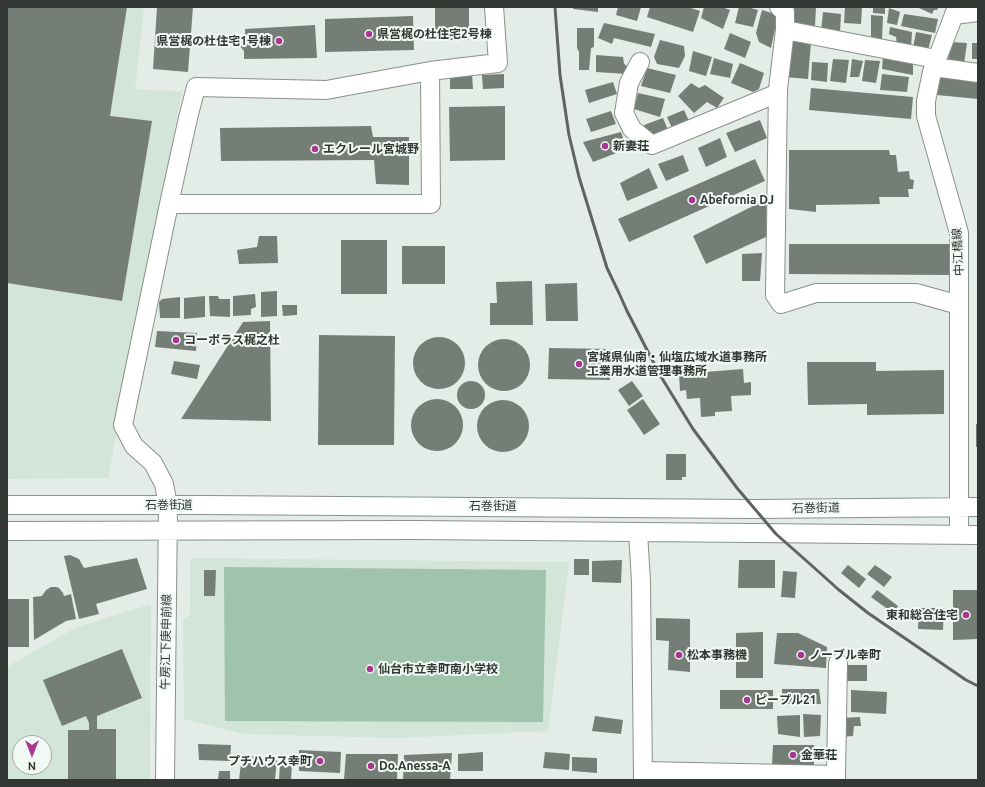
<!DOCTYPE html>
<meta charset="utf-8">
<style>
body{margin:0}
#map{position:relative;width:985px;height:787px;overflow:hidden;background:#e3ece6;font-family:Ubuntu,sans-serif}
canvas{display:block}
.frame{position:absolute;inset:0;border:8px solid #343835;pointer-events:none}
.north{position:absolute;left:12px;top:735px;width:40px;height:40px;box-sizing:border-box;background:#f0f9f3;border:1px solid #a5aca7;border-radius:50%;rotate:180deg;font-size:11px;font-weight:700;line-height:16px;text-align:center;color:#343835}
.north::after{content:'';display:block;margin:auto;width:14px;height:18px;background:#a73793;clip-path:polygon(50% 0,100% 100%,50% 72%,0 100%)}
</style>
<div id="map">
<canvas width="985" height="787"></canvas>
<div class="frame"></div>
<div class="north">N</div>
</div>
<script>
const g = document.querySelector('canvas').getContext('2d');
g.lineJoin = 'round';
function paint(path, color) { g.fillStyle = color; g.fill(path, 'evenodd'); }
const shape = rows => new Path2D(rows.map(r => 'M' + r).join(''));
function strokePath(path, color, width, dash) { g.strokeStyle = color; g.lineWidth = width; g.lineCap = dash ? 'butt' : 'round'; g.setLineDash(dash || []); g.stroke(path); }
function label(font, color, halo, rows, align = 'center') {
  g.font = font + ' Ubuntu,"Noto Sans JP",sans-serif'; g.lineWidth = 4; g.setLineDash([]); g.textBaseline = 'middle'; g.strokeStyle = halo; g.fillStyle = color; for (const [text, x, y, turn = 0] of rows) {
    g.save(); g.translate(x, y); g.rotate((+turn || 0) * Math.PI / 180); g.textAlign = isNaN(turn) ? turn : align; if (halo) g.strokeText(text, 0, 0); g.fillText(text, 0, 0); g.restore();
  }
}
const built = shape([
 [7,7,144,7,135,89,182,92,108,478,7,479],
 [194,558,549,562,569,562,548,731,397,738,243,734,184,719,183,619,190,615,190,561],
 [151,604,150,780,7,780,7,667,75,628],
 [20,743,44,743,44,767,20,767]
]);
const green = shape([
 [224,567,546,570,543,722,225,721]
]);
const building = shape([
 [7,7,127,7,110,116,152,121,122,301,7,283],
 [157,7,193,7,188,72,153,69],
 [435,7,469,7,469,40,435,40],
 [573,7,598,7,598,12,573,9],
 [618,7,641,7,637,21,616,15],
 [650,7,688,7,700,11,693,32,647,17],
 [704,7,722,7,730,10,723,29,701,18],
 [739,7,747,7,758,10,753,27,735,23],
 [792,7,816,7,815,26,791,25],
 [845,7,862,7,861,24,844,23],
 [873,7,885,7,885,14,873,13],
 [917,7,939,7,937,10,934,10,932,14],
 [889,8,900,12,897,25,887,23],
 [762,10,778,15,771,48,759,42,756,33],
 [823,12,841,14,840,33,821,31],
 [904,14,938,19,935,33,901,26],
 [871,15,883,16,882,40,871,37],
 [413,16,414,50,325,52,325,19],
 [604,23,655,34,651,47,614,38,612,44,598,38],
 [315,25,317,58,244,59,244,51,239,45,245,38,245,29],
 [890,27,912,32,911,48,897,45,896,37,889,34],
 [577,28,594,28,594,47,591,48,589,70,579,70,579,52,577,48],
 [916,32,932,35,928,50,913,48],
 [730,33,751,42,745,58,724,49],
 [660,40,684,46,685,56,679,68,657,64,654,57],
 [787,40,811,42,808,79,784,77],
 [950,42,967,43,964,64,948,61],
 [972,43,978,43,978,59,972,59],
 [693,51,712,57,706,76,689,71],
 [596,55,623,57,624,64,627,66,627,74,596,72],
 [883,57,913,61,913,75,882,69],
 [714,58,733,64,730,78,710,74],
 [833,59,849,60,846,83,830,81],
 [852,59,863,61,859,77,850,77],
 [865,60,880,61,876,83,862,81],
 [812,62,828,63,827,82,811,80],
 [740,63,764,73,759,89,753,92,731,83],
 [647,68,676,75,670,93,641,86],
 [472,74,473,89,450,89,450,75],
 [504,74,504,88,483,89,482,75],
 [882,74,909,77,907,92,880,90],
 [939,74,975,79,978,82,978,99,937,95],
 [613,82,617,94,589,103,585,90],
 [691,83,699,88,705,85,724,98,717,108,707,102,694,113,678,96],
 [811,88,913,97,911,119,809,110],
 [638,93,665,99,660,117,634,109],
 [505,106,505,160,450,161,449,107],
 [684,110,689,121,672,128,667,117],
 [611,111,616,124,591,132,586,119],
 [663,118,668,130,649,137,644,125],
 [760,120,767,138,735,152,726,133],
 [371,126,373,137,409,137,409,185,376,184,374,160,221,161,220,128],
 [621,132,627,149,593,162,583,142],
 [720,138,727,157,706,167,698,148],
 [789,150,889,150,890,155,896,155,898,172,909,171,910,179,914,180,913,189,908,189,909,197,879,197,880,204,816,205,816,212,789,209],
 [683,155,689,171,666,181,658,164],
 [755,159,765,181,629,242,618,219],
 [649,168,658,188,627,201,620,183],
 [767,199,766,237,706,264,693,236],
 [259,236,277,236,278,263,239,264,237,250,257,247],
 [341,240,387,240,387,294,341,294],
 [789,244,949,244,949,275,789,274],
 [402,246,445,246,445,284,402,284],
 [762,253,760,281,742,281,742,254],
 [532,281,533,325,490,325,490,303,497,303,496,282],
 [577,283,578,321,546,321,545,284],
 [277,291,277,316,261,317,261,292],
 [255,294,256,307,251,309,251,315,233,316,233,296],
 [205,296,205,317,184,319,184,298],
 [209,296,218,296,219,299,230,299,230,317,210,316],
 [180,297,180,318,160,318,159,302,162,299],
 [282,305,297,305,297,315,283,316],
 [270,321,271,421,181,419,243,322],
 [157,331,197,333,196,351,155,347],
 [319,335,395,336,394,445,318,445],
 '413 363a26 26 0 1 1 52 0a26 26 0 1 1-52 0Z',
 '478 365a26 26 0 1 1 52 0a26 26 0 1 1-52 0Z',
 [977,347,978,347,978,370,977,370],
 [549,348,611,349,610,380,548,379],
 [174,361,200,365,197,379,171,374],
 [807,362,876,362,876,371,944,370,944,414,867,415,867,404,808,405],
 [743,369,744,383,751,382,751,395,731,396,732,411,715,412,715,416,701,417,700,398,687,399,686,390,680,391,679,374],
 [632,381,643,396,629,406,618,390],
 '457 395a14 14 0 1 1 28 0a14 14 0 1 1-28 0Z',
 '411 425a26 26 0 1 1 52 0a26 26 0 1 1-52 0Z',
 [643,399,660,424,644,435,627,410],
 '477 426a26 26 0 1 1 52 0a26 26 0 1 1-52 0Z',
 [976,424,978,424,978,447,976,447],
 [666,454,686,454,686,477,682,477,682,480,666,480],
 [70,555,79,559,84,568,137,558,147,589,96,604,99,614,79,619,64,556],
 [574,559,589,559,589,575,574,575],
 [622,560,621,583,592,582,592,561],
 [739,560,775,560,775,588,738,588],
 [848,565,866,579,859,588,841,573],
 [875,565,892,577,884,587,867,574],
 [204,570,216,570,215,596,204,596],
 [783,571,797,572,795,598,781,597],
 [51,587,56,587,59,588,63,593,64,596,71,594,76,619,66,621,34,640,33,597,42,596,46,590],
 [877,590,898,606,893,613,871,597],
 [953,590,978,590,978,639,953,640],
 [7,599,29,599,29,647,7,647],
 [919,608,944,608,943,630,918,629],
 [656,618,690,619,690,672,668,670,669,641,656,640],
 [763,632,763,678,736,678,736,633],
 [777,633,798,633,827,647,826,668,774,664],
 [122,649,142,698,97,716,97,729,116,729,116,780,68,780,68,730,89,730,89,723,86,716,62,726,43,680],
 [843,665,867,665,867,681,843,681],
 [782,689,819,689,821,704,782,704],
 [720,690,773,690,773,709,720,709],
 [851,690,887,692,886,714,851,712],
 [803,714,821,715,820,736,804,737],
 [800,715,800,737,778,734,777,716],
 [595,716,623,720,621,734,592,731],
 [860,717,861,726,854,726,853,736,841,737,841,718],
 [198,744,231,745,230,761,199,760],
 [773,745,814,745,814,766,772,765],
 [299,750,341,752,340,773,299,771],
 [483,752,483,771,458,771,458,754],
 [545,752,570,754,569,770,543,768],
 [452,753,450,780,403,780,404,755],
 [346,754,398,754,397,780,344,779],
 [242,755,277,760,275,780,239,780],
 [572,757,597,758,597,773,572,771],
 [280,762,292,763,291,780,279,780],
 [219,771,230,771,230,780,218,780]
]);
const minor = shape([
 [779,7,785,12,785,30,778,89,775,295,781,304,816,293,916,293,959,305],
 [957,7,932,72,926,101,926,116,959,233,959,534],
 [954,15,978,12],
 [785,30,936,59],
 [640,62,629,83,624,113,632,129,652,145,778,93],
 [934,67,978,73],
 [430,71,498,63,494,7],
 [7,505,203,505,754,509,978,507],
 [7,531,414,530,978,535],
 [638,532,641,582,643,780],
 [643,771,836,775,836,780],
 [836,775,838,663],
 [165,780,168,505,164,484,153,463,134,446,123,425,169,204,188,118,196,87,326,90,430,71,431,204,169,204]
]);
const rail = shape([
 [555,7,560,75,569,135,579,177,607,268,619,293,627,311,660,375,693,429,737,488,776,534,810,564,839,590,868,613,966,680,978,686]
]);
const markers = [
 [369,34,4,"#a73793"],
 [279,41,4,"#a73793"],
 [605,146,4,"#a73793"],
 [315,149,4,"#a73793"],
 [692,200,4,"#a73793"],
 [176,340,4,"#a73793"],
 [579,364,4,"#a73793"],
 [966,615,4,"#a73793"],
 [679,655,4,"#a73793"],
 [801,655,4,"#a73793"],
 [370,669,4,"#a73793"],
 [747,700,4,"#a73793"],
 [793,755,4,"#a73793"],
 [320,761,4,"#a73793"],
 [371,766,4,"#a73793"]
];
const poiNames = [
 ["県営梶の杜住宅2号棟",377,34],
 ["県営梶の杜住宅1号棟",271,41,"right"],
 ["新妻荘",613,146],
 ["エクレール宮城野",323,149],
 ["Abefornia DJ",700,200],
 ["コーポラス梶之杜",184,340],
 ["宮城県仙南・仙塩広域水道事務所",587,357],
 ["工業用水道管理事務所",587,371],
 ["東和総合住宅",958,615,"right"],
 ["松本事務機",687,655],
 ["ノーブル幸町",809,655],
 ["仙台市立幸町南小学校",378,669],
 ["ピープル21",755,700],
 ["金華荘",801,755],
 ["プチハウス幸町",312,761,"right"],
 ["Do.Anessa-A",379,766]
];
const streetNames = [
 ["中江橋線",958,252,-93],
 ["石巻街道",169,505],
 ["石巻街道",493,506],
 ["石巻街道",816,508,-1],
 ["午房江下庚申前線",166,642,-89]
];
paint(built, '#d3e4d8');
paint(green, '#9fc3ab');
paint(building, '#757d77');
strokePath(minor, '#89918b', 20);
strokePath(minor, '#fff', 18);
strokePath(rail, '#5f6460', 3);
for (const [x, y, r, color] of markers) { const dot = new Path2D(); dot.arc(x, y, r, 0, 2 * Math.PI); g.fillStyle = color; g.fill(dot); strokePath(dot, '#f0f9f3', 1.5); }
label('bold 12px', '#343835', '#f0f9f3', poiNames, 'left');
label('12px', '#343835', '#f0f9f3', streetNames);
</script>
